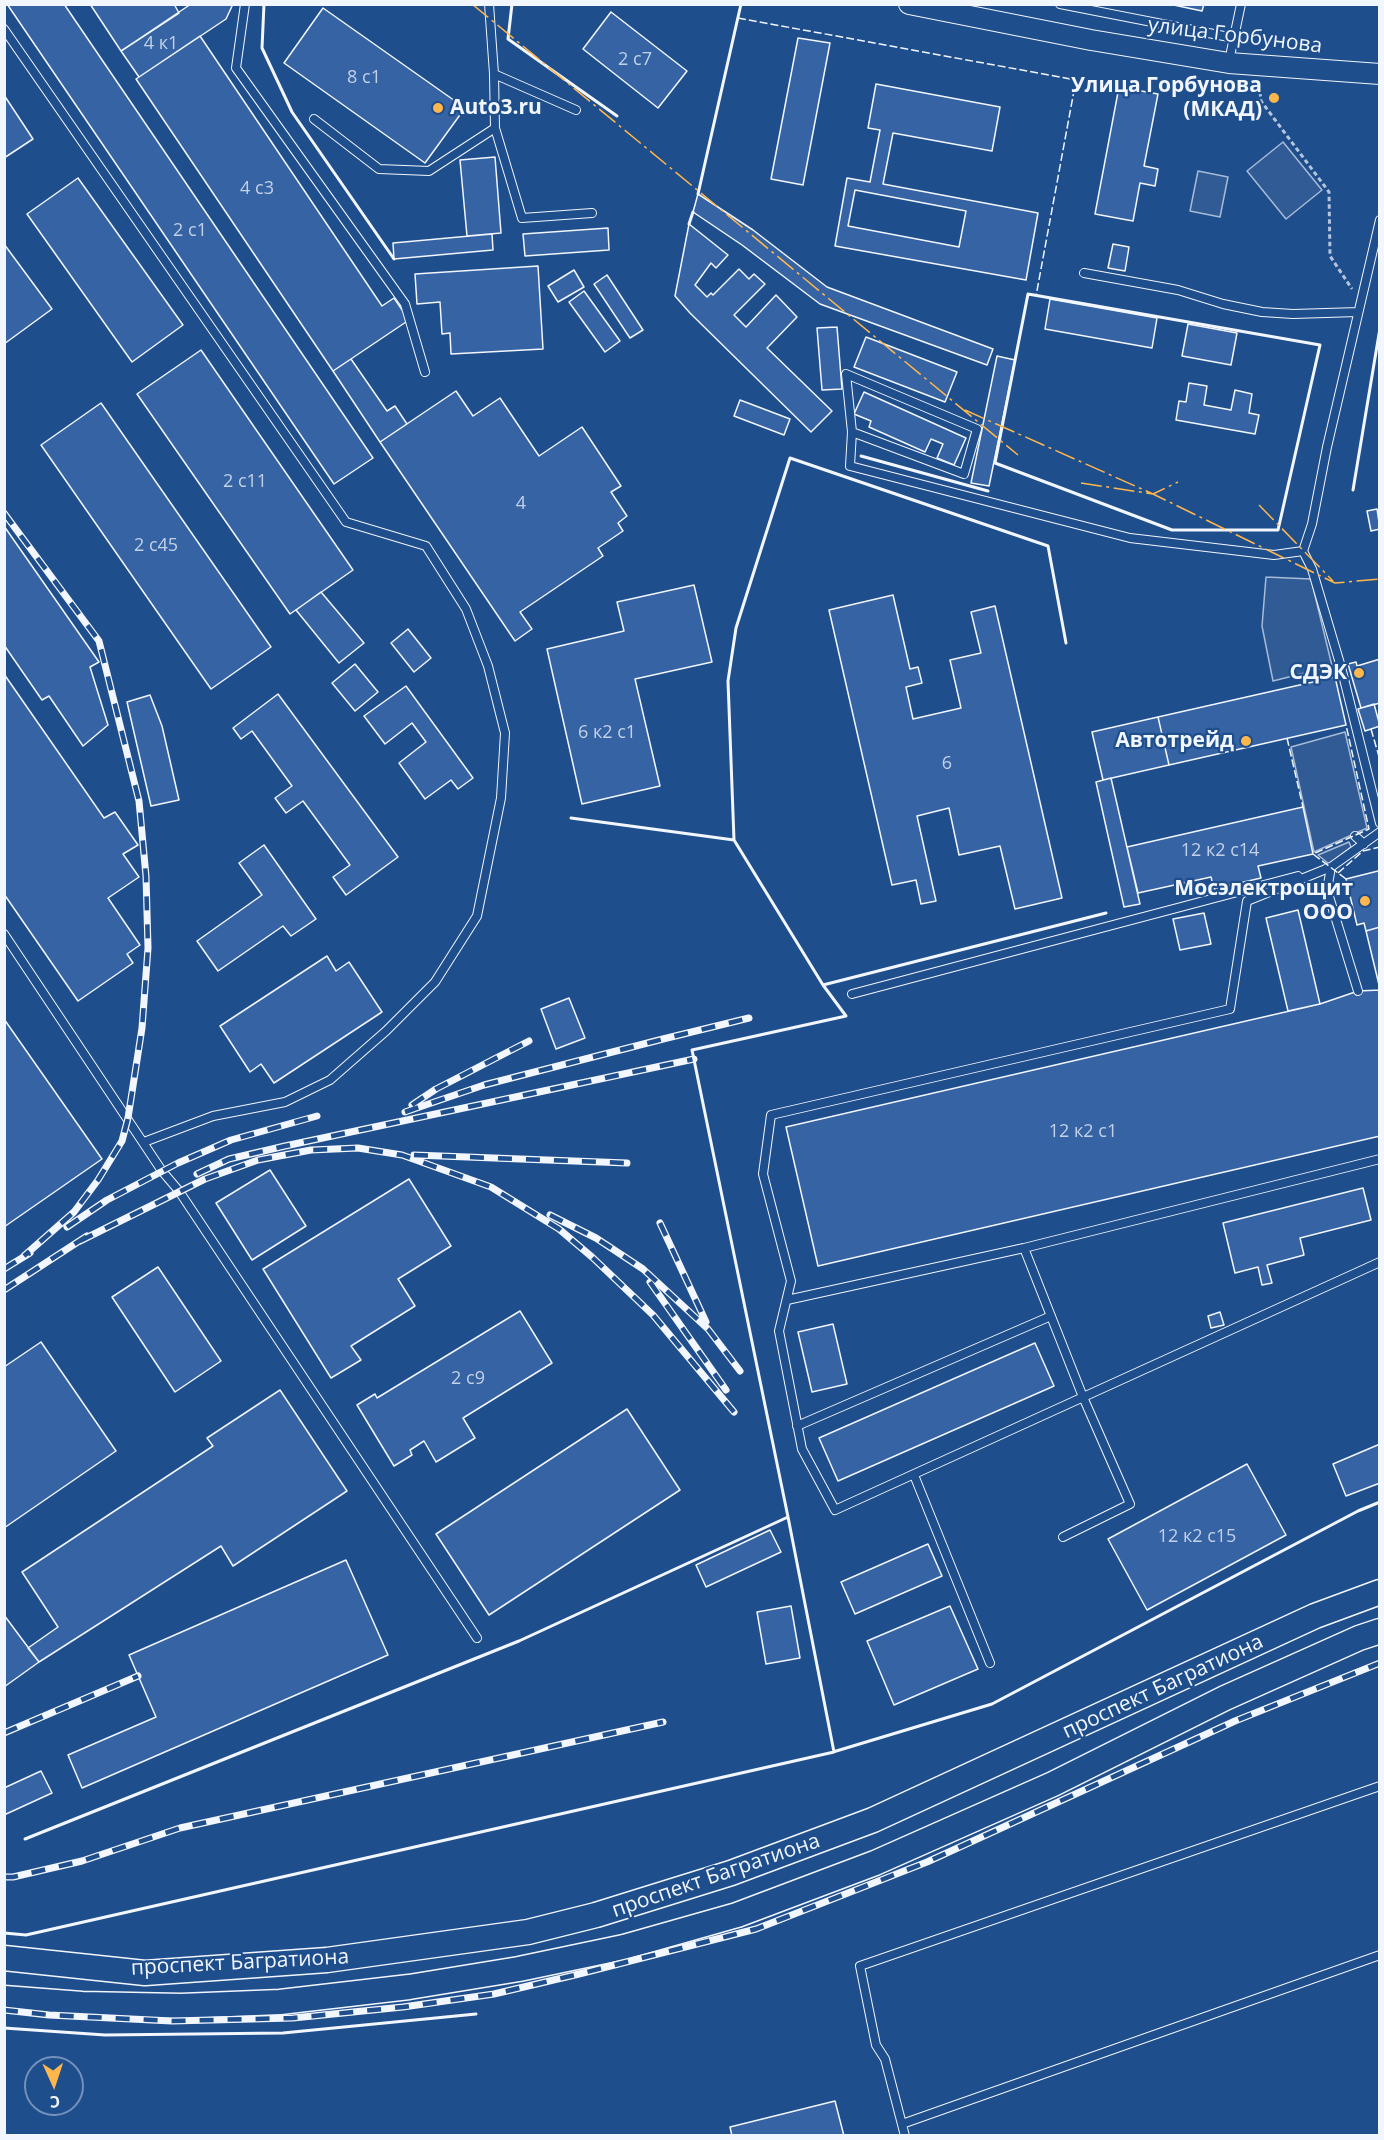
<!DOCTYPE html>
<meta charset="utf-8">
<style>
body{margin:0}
#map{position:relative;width:1384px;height:2140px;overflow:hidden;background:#1f4e8c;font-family:"Open Sans",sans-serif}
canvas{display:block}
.frame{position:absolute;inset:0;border:6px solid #f2f6ff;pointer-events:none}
.north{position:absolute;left:24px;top:2056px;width:60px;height:60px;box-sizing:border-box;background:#1f4e8c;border:2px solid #7391ba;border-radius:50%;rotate:177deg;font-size:16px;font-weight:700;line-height:24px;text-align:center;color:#f2f6ff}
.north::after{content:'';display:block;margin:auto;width:21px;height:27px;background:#ffb74d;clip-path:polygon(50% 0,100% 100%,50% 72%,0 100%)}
</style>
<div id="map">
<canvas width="1384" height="2140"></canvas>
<div class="frame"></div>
<div class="north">С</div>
</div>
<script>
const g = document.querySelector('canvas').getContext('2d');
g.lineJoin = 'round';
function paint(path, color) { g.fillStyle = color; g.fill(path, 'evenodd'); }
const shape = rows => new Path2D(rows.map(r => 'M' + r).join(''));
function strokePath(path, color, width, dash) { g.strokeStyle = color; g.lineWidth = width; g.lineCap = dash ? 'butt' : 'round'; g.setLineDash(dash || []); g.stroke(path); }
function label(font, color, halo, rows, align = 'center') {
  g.font = font + ' "Open Sans",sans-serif'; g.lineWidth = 4.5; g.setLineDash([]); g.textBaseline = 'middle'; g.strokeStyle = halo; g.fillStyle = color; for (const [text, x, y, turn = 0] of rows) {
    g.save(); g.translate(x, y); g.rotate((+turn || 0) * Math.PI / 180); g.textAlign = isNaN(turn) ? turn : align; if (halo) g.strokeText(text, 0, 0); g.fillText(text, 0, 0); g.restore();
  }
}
const built = shape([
 [1283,142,1322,190,1286,219,1247,171,1283,142],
 [1198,171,1228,177,1220,217,1190,211,1198,171],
 [1266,577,1311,579,1332,666,1273,681,1262,626,1266,577],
 [1345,732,1367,828,1314,852,1291,747,1345,732],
 [1349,842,1351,847,1329,864,1318,855,1349,842]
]);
const building = shape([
 [7,4,64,4,373,458,334,484,7,4],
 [90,4,174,4,179,13,121,51,90,4],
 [191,4,233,4,226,19,139,77,121,51,191,4],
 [1169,4,1204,4,1202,11,1169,4],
 [323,8,465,108,425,163,284,63,323,8],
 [611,12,687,71,658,108,583,49,611,12],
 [200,36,382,306,394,298,409,320,333,371,136,79,200,36],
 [798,38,830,43,803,185,771,179,798,38],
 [876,84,1000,107,992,151,893,133,883,184,1038,213,1026,280,835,246,847,178,870,182,880,130,868,128,876,84],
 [855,190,966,211,959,247,848,226,855,190],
 [1119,87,1158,94,1144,166,1158,169,1155,186,1140,183,1133,221,1095,214,1119,87],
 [4,95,33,139,4,158,4,95],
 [495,157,501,233,467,236,460,160,495,157],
 [78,178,183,325,132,362,27,214,78,178],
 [698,194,753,230,827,287,993,349,987,365,820,304,742,245,693,212,698,194],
 [689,224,728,255,716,268,711,263,695,285,707,297,711,293,713,295,739,269,749,279,754,274,765,284,734,315,746,327,776,295,797,317,767,348,832,411,811,432,690,313,675,296,689,224],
 [608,228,609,250,525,256,523,234,608,228],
 [492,234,493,250,394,259,393,243,492,234],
 [4,244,52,309,4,344,4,244],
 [1113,244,1129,247,1125,271,1108,268,1113,244],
 [538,266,543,349,451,354,450,333,442,334,440,302,417,304,415,274,538,266],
 [574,270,584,287,558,302,548,286,574,270],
 [607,275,643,330,630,338,594,284,607,275],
 [584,291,620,341,605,352,569,302,584,291],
 [1050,299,1157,318,1152,348,1045,329,1050,299],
 [1188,324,1237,333,1231,365,1182,356,1188,324],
 [837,327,842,389,822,390,817,328,837,327],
 [866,337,957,372,945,402,854,367,866,337],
 [201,350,353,570,290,614,137,394,201,350],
 [997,356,1015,360,989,486,971,483,997,356],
 [351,359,387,411,395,406,407,424,380,442,333,371,351,359],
 [1189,383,1207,386,1204,405,1231,410,1235,390,1252,394,1249,413,1259,415,1255,434,1176,420,1179,401,1186,402,1189,383],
 [456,391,473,416,500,398,539,456,582,427,621,486,611,492,627,516,618,523,623,531,598,548,603,556,520,612,532,629,515,641,380,442,456,391],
 [864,392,966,438,954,465,937,458,943,444,931,439,925,452,869,427,871,421,854,414,864,392],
 [740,400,790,419,784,435,734,416,740,400],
 [101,403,271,647,211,689,41,445,101,403],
 [1377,509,1380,529,1371,531,1367,511,1377,509],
 [4,526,99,662,90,667,108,725,83,746,49,696,42,700,4,645,4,526],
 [694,585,712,662,635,679,660,786,582,804,547,649,624,631,617,602,694,585],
 [321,592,364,643,339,663,296,610,321,592],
 [893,595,910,669,918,667,922,683,906,687,913,719,961,708,950,660,981,653,971,612,995,606,1062,898,1015,909,1000,846,959,855,949,808,917,816,936,901,921,904,916,880,892,885,829,610,893,595],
 [408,629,431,658,414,672,391,643,408,629],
 [1380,659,1380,703,1361,708,1348,664,1356,662,1357,666,1380,659],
 [355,664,378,692,355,711,332,683,355,664],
 [4,674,104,818,115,812,138,845,123,854,139,877,108,898,140,945,127,954,133,963,78,1001,4,894,4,674],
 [1335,677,1346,725,1169,765,1158,717,1335,677],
 [406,686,473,778,458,789,451,780,425,799,399,763,426,742,412,723,385,744,364,716,406,686],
 [278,694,398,857,346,895,333,877,350,865,303,801,286,813,275,798,292,786,252,731,241,739,233,728,278,694],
 [150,695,162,726,179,800,151,806,127,702,150,695],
 [1374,704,1380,726,1365,731,1358,709,1374,704],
 [1158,717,1169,765,1103,780,1092,732,1158,717],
 [1111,778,1140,904,1124,907,1096,782,1111,778],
 [1303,807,1313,854,1258,866,1261,878,1214,889,1211,877,1138,893,1127,847,1303,807],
 [264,845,316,919,291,936,283,926,218,971,197,941,262,895,239,863,264,845],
 [1378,871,1380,871,1380,927,1366,931,1364,923,1357,925,1346,879,1378,871],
 [1298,910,1320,1004,1288,1011,1266,918,1298,910],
 [1204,913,1211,944,1180,950,1173,919,1204,913],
 [1380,927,1380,989,1366,931,1380,927],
 [327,956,336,971,349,962,382,1012,274,1083,261,1064,250,1072,220,1026,327,956],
 [1380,990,1380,1136,818,1266,786,1127,1320,1004,1358,991,1380,990],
 [569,998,585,1038,556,1049,541,1009,569,998],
 [4,1019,102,1159,4,1227,4,1019],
 [270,1170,306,1226,252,1260,216,1203,270,1170],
 [409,1179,451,1246,398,1279,415,1306,351,1346,361,1360,331,1378,263,1269,409,1179],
 [1363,1188,1371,1220,1300,1238,1304,1255,1267,1265,1272,1283,1262,1285,1258,1267,1235,1273,1223,1223,1363,1188],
 [158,1267,221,1361,175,1392,112,1297,158,1267],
 [520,1311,552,1363,463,1418,475,1438,436,1462,424,1441,410,1450,412,1455,394,1466,357,1405,375,1394,377,1398,520,1311],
 [1220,1312,1224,1325,1211,1328,1208,1316,1220,1312],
 [833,1324,847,1384,812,1392,798,1332,833,1324],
 [41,1342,116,1451,4,1528,4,1367,41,1342],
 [1035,1343,1054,1386,838,1481,819,1438,1035,1343],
 [280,1390,347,1491,233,1566,221,1546,39,1662,28,1648,58,1627,22,1572,213,1446,207,1438,280,1390],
 [627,1409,680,1490,489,1615,436,1534,627,1409],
 [1380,1444,1380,1483,1346,1496,1333,1464,1380,1444],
 [1247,1464,1286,1535,1147,1610,1108,1539,1247,1464],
 [770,1530,781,1552,706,1587,696,1565,770,1530],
 [928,1544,942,1576,855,1614,841,1582,928,1544],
 [346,1560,388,1655,82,1788,68,1755,156,1717,129,1655,346,1560],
 [791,1606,800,1658,766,1664,757,1612,791,1606],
 [950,1606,978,1669,894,1705,867,1641,950,1606],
 [4,1615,39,1662,4,1687,4,1615],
 [41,1771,52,1793,4,1815,4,1788,41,1771],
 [835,2101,844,2136,732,2136,730,2127,835,2101]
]);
const path = shape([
 [1260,92,1261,101,1329,192,1330,256,1352,289]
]);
const service = shape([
 [245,4,236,68,405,304,425,372],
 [489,4,494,74,576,110],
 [1060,4,1234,38],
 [4,29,346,522,426,546,466,609,488,666,505,733,501,798,477,916,435,982,386,1031,330,1080,285,1102,213,1116,144,1142],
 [1229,61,1241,4],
 [314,119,379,169,429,171,495,128,494,74],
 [495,128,522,218,592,213],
 [1084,273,1178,290,1223,304,1262,312,1293,314,1358,312],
 [852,432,964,474,977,429,846,374,852,432,850,466,1130,538,1274,555,1303,551,1312,524,1327,447,1380,220],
 [1303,551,1312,569,1341,667,1380,823],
 [1355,836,1364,844],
 [1331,867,1247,901,1230,1009,771,1115,763,1174,791,1281,779,1331,802,1449,835,1510,1380,1262],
 [1331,867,1327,890,1358,991],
 [1327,868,1331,867,1380,832],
 [4,934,162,1171,179,1191,477,1638],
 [852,994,1298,876],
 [1024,1248,1083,1397,1130,1504,1063,1537],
 [787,1300,1024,1248,1380,1159],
 [797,1426,1051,1316],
 [914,1475,990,1663],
 [902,2124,1380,1955],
 [905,2136,885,2059,876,2045,860,1966,1380,1786]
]);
const tertiary = shape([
 [909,4,1091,40,1229,63,1380,74]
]);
const primary = shape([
 [4,1958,145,1973,327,1960,528,1932,596,1915,731,1873,873,1820,1315,1616,1380,1592],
 [4,1998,82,2004,181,2006,280,2002,409,1987,519,1969,624,1947,737,1915,875,1863,1053,1784,1225,1698,1359,1638,1380,1631]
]);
const rail = shape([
 [4,513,99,641,139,801,146,876,148,948,142,1028,128,1118,122,1141,98,1180,74,1212,24,1256],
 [412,1105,436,1089,529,1041],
 [405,1112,484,1085,663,1039,749,1018],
 [414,1155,627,1163],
 [197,1174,229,1159,285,1146,694,1059],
 [550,1215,596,1238,643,1269,708,1329,740,1371],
 [660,1223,706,1322],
 [67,1227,107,1200,178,1163,231,1140,317,1116],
 [80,1241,205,1179,258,1160,311,1150,358,1148,402,1155,491,1187,559,1229,592,1257,653,1315,734,1412],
 [4,1269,30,1253],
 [650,1282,726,1390],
 [4,1290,87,1236],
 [4,1733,138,1676],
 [4,1877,13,1877,82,1861,180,1828,663,1722],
 [4,2010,49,2015,172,2021,293,2018,403,2007,494,1994,579,1974,756,1929,927,1862,1235,1721,1380,1663]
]);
const fence = shape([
 [738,18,1076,80,1036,296],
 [1371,729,1380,760],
 [1287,738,1303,807],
 [1338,873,1363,851,1380,847],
 [1346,879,1313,854,1369,829,1346,725]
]);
const wall = shape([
 [264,4,262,48,292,112,394,259],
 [512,4,508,39,617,116],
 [698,194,741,4],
 [689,224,693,212],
 [1028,294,1320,345,1278,530,1172,530,995,463,1028,294],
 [861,456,988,491],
 [1353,490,1380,328],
 [571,818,734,840,823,985],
 [734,840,728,681,736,628,790,458,1048,546,1066,643],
 [833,1752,992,1704,1358,1511,1380,1502],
 [25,1839,519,1641,788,1517],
 [4,1933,26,1935,834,1752,788,1517,692,1050,846,1016,823,985,1106,913],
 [4,2028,105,2035,283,2033,476,2014]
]);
const power = shape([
 [472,4,1018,455],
 [965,410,1153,494,1178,482],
 [1081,483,1153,494,1335,583,1380,579],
 [1259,505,1333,581]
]);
const markers = [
 [1274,98,6,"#ffb74d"],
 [438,108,6,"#ffb74d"],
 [1359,673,6,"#ffb74d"],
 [1246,741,6,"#ffb74d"],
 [1365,901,6,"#ffb74d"]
];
const numberNames = [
 ["4 к1",161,44],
 ["2 с7",635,60],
 ["8 с1",364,78],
 ["4 с3",257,189],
 ["2 с1",190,231],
 ["2 с11",245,482],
 ["4",521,504],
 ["2 с45",156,546],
 ["6 к2 с1",607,733],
 ["6",947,764],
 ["12 к2 с14",1220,851],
 ["12 к2 с1",1083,1132],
 ["2 с9",468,1379],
 ["12 к2 с15",1197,1537]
];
const streetNames = [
 ["улица Горбунова",1235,36,7],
 ["проспект Багратиона",1163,1687,-25],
 ["проспект Багратиона",716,1876,-19],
 ["проспект Багратиона",240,1963,-3]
];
const poiNames = [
 ["Улица Горбунова",1262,86],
 ["(МКАД)",1262,110],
 ["Auto3.ru",450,108,"left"],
 ["СДЭК",1347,673],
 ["Автотрейд",1234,741],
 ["Мосэлектрощит",1353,889],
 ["ООО",1353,913]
];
paint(built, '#305b95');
strokePath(built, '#a8bbd7', 1.5);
paint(building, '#3563a3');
strokePath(building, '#f2f6ff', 1.5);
strokePath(service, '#f2f6ff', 10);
strokePath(tertiary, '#f2f6ff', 22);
strokePath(primary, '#f2f6ff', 27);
strokePath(path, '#b3c4dc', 3, [4.5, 3]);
strokePath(service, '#1f4e8c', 8);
strokePath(tertiary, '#1f4e8c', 20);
strokePath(primary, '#1f4e8c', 24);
strokePath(rail, '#f2f6ff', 7);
strokePath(rail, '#1f4e8c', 4.5, [14]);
strokePath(fence, '#f2f6ff', 1.5, [8, 3]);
strokePath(wall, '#f2f6ff', 3);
strokePath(power, '#ffb74d', 1.5, [21, 4.5, 3, 4.5]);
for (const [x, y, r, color] of markers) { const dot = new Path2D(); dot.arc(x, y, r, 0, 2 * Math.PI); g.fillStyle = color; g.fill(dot); strokePath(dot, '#1f4e8c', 2); }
label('18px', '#c3d1e8', null, numberNames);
label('21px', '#f2f6ff', '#1f4e8c', streetNames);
label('bold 21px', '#f2f6ff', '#1f4e8c', poiNames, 'right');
</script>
